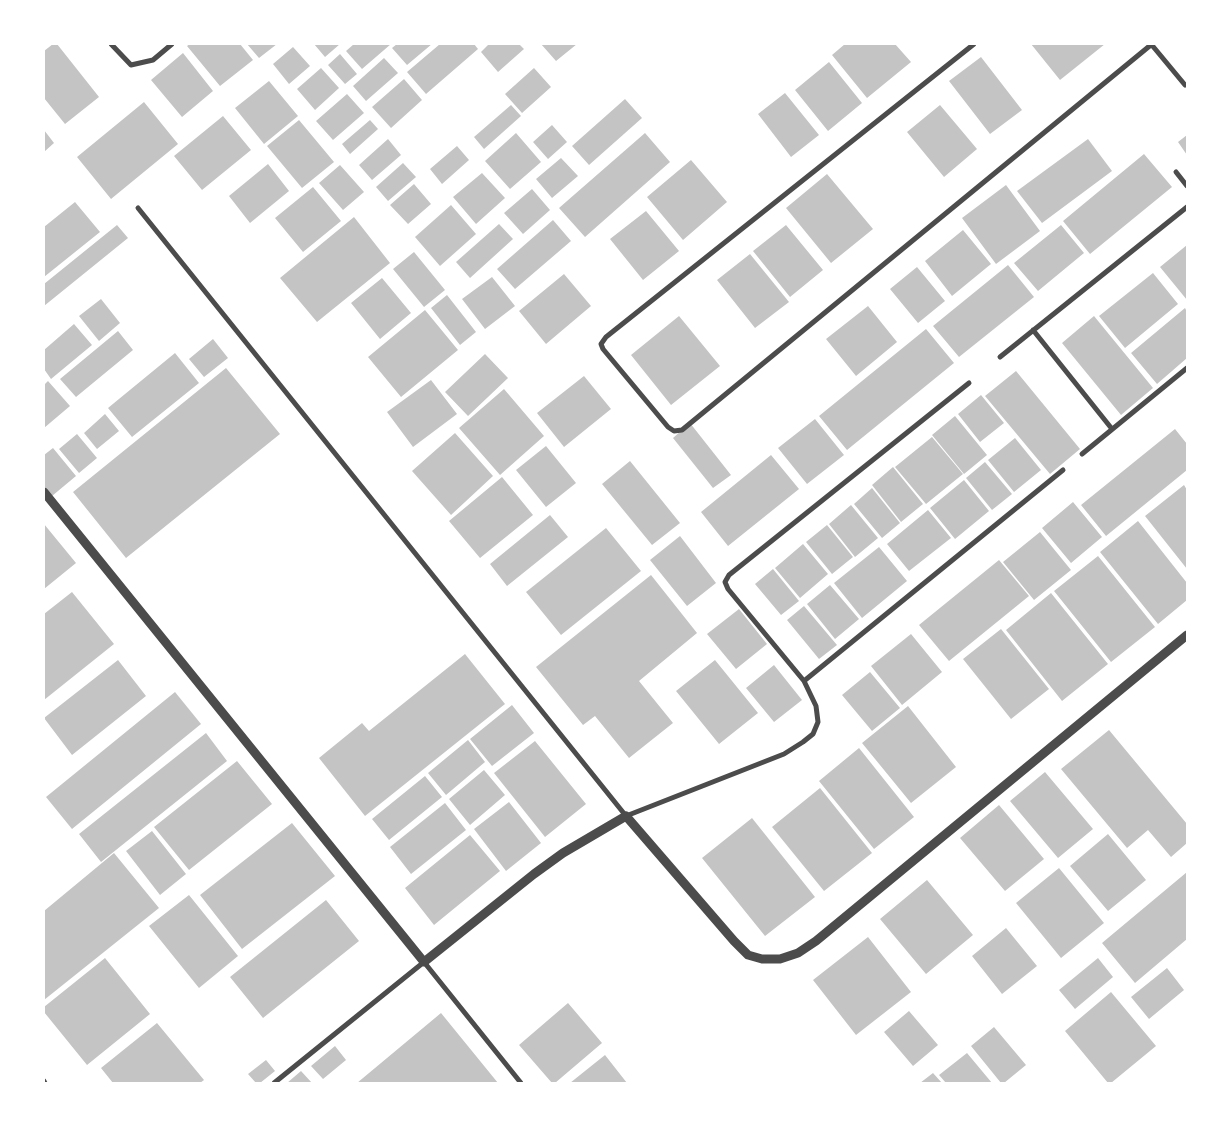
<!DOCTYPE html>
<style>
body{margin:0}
#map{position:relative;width:1231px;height:1127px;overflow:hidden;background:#fff;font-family:Karla,sans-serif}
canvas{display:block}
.frame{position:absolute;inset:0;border:45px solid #fff;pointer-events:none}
</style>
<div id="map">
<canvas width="1231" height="1127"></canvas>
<div class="frame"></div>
</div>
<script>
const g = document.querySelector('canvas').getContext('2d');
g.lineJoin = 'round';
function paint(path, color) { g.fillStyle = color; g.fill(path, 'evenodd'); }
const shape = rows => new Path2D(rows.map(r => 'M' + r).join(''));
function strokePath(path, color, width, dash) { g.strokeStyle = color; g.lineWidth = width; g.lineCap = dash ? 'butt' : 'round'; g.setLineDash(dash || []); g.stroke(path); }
const building = shape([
 [53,44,57,44,99,97,65,124,44,98,44,51],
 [190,44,240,44,253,60,220,86,187,46],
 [247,44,277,44,259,58],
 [314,44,340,44,325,57],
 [354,44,391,44,362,69,346,51],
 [397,44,432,44,407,65,392,48],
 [440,44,474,44,478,49,426,94,407,72],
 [489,44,519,44,524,49,498,72,481,52],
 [541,44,577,44,556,61],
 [845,44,895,44,911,62,867,98,832,55],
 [1031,44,1105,44,1060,80],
 [293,47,310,66,289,84,273,64],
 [183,53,213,91,182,117,151,80],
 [340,54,357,74,345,84,328,65],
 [981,57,1022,110,990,134,949,81],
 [384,58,398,73,366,101,353,86],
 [829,62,862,103,828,131,795,90],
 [321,68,339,88,315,110,297,89],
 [534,68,551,87,522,113,505,94],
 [404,79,422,100,391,128,372,107],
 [269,81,298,116,264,144,235,108],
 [785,93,819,135,791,157,758,114],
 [347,94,364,113,333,140,316,121],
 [625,99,642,118,589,165,572,146],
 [144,102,178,144,111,199,77,157],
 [511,105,521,116,484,149,474,137],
 [940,105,977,149,944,177,907,132],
 [223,116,251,150,202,190,174,156],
 [299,120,334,162,302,188,267,146],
 [370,120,378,129,350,154,342,144],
 [552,125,567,142,548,159,533,142],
 [44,130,54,143,44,152],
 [516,133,541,162,510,189,485,161],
 [645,133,670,162,585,237,559,208],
 [1187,135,1187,155,1178,142],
 [388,139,401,155,372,180,359,165],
 [1088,139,1112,171,1042,223,1017,191],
 [457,146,469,160,442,184,430,169],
 [1144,154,1172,187,1090,254,1063,221],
 [561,158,578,176,552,198,536,179],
 [691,160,727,202,683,240,647,197],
 [403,163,416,177,388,201,376,187],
 [268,164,289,191,250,223,229,196],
 [340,165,364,192,343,210,319,183],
 [482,173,505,198,476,224,453,197],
 [827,174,873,229,831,263,786,208],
 [414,184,431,204,408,224,390,205],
 [1006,185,1040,231,996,264,962,218],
 [313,187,341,221,303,252,275,218],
 [532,189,550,210,523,234,504,213],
 [75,202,100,232,44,277,44,227],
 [451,205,476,234,440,266,415,237],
 [646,211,679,251,643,280,610,239],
 [354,217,390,263,317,322,280,278],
 [553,220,571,241,515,289,497,269],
 [499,224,513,239,470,278,456,262],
 [117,225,128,238,44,306,44,284],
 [786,225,823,270,790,297,753,251],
 [1061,225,1084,253,1038,291,1014,263],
 [963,230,991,264,952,296,925,261],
 [1187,245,1187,300,1160,267],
 [414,252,445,290,424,307,393,269],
 [750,254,789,302,755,328,717,280],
 [1008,265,1034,297,959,357,933,326],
 [917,267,945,301,918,323,890,289],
 [1153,273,1178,304,1125,348,1099,316],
 [564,274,591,306,546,344,519,311],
 [492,277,515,306,485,329,462,299],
 [382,278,411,313,380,339,351,303],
 [447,295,476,332,460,345,431,308],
 [101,299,120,323,99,341,79,316],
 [868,306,897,342,856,376,826,339],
 [1185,308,1187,312,1187,358,1157,384,1131,353],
 [425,310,458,350,401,397,368,357],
 [679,316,720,366,671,405,631,355],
 [1094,316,1153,388,1121,415,1062,343],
 [74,324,92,345,51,379,44,369,44,350],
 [926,329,954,363,847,450,819,416],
 [118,331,133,350,76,397,60,379],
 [213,339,228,358,204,377,189,359],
 [175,353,199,383,132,437,108,408],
 [485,354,508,378,468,416,445,392],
 [226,368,280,434,126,558,73,492],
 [1016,371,1080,449,1050,474,985,396],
 [584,376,611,409,564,447,537,413],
 [431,380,457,414,413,447,387,412],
 [48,381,70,406,44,428,44,385],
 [504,389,544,436,500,475,459,428],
 [981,395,1004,423,980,442,958,414],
 [105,414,119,431,97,449,84,433],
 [955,416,987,455,964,474,932,435],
 [815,419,844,455,807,484,778,448],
 [690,423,731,475,713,488,673,438],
 [1175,429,1187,444,1187,470,1106,536,1081,505],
 [455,433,493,476,451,515,412,471],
 [77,434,97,458,79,473,59,449],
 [932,437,963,474,926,504,895,467],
 [1015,438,1041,470,1014,492,988,460],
 [546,446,576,483,546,507,516,470],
 [53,448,76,476,52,496,44,486,44,455],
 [771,455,799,489,728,546,701,512],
 [630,461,680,523,652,545,602,484],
 [985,462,1012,494,992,510,966,478],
 [893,467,923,504,901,522,872,485],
 [502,477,533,515,480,558,449,521],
 [964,480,989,511,955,539,930,508],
 [1184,485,1187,490,1187,569,1145,516],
 [872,488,900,523,882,538,854,504],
 [1073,502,1102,537,1071,563,1042,528],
 [851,505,878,538,855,557,829,524],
 [928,510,951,538,909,571,887,544],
 [550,515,568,537,507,586,490,564],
 [1138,521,1187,583,1187,600,1158,624,1100,552],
 [44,524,76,563,44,589],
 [827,525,853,557,832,574,806,542],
 [606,528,641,571,561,635,526,592],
 [1040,532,1071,570,1034,600,1003,562],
 [680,536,716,583,687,606,650,560],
 [803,544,828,574,800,598,775,568],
 [879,547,907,581,862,618,834,583],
 [1098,556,1155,627,1111,662,1054,591],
 [999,560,1029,596,949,661,919,625],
 [773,569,799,601,781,615,755,584],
 [651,575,697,633,639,681,673,723,629,758,595,716,583,725,536,667],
 [830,585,859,619,835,639,807,604],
 [72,592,114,644,44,700,44,614],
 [1051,593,1108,664,1062,701,1006,630],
 [804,606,837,645,819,659,787,620],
 [739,609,767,644,736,669,707,634],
 [1001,629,1049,689,1011,719,963,659],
 [911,634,942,672,902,705,871,666],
 [465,654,505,704,365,816,319,758,362,723,369,731],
 [118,660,146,696,72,755,44,718],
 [715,660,758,713,719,744,676,691],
 [774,665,802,700,774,722,746,688],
 [870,672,900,708,872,731,842,695],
 [175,692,201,724,72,829,46,797],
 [512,705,534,733,492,766,470,739],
 [908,706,956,767,911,803,862,743],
 [1109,730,1187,824,1187,843,1171,857,1148,830,1127,848,1061,769],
 [206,733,227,761,101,862,79,834],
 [468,740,485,762,446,795,428,773],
 [535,741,586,804,545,837,494,773],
 [859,748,914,817,874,849,819,781],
 [237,761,272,804,189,870,154,827],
 [484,770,505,795,470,825,449,799],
 [1045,772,1093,829,1058,858,1010,801],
 [425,776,442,797,389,840,372,819],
 [820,788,872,853,824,891,772,827],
 [509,802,541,843,506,871,474,829],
 [445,803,466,830,411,874,390,847],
 [999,805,1044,859,1005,891,960,838],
 [752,818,815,897,765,936,702,858],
 [292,823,335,876,242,949,200,895],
 [152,831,186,874,160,895,126,851],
 [1108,834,1146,880,1108,911,1070,866],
 [470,835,500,871,434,925,405,888],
 [114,853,159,908,44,1000,44,911],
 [1059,868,1104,923,1061,958,1016,903],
 [1187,872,1187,939,1135,983,1102,943],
 [927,880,973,935,926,974,880,919],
 [189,895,238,956,199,988,149,926],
 [326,900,359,941,263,1018,230,977],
 [1006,928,1037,966,1002,994,972,956],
 [868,937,911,992,856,1035,813,980],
 [105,958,150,1014,87,1065,44,1012,44,1007],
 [1098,958,1113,977,1075,1009,1059,990],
 [1167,968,1184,990,1149,1019,1131,997],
 [1111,992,1156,1046,1111,1083,1108,1083,1065,1031],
 [568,1003,602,1043,555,1083,552,1083,519,1045],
 [909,1011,938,1045,913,1066,884,1032],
 [441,1013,498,1083,357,1083],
 [157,1023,204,1080,200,1083,113,1083,101,1068],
 [994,1027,1026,1065,1004,1083,1001,1083,971,1046],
 [335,1046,346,1060,323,1079,311,1066],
 [967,1053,992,1083,946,1083,939,1075],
 [605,1055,627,1083,570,1083],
 [266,1060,275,1071,260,1083,256,1083,248,1074],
 [301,1071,312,1083,287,1083],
 [933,1073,942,1083,920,1083]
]);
const minor = shape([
 [111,44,131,65,153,60,172,44],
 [974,44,606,337,601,344,603,349,668,427,674,431,682,430,1152,44],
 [1151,44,1185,85],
 [1176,172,1187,186],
 [138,208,626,816,784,754,803,742,813,734,818,722,816,706,804,681,728,589,725,582,729,575,969,383],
 [1033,330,1112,429],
 [1000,357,1187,207],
 [1082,454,1187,368],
 [804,681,1063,470],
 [44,1081,45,1083],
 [274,1083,424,962,521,1083]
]);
const tertiary = shape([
 [44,492,424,962,534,874,563,853,626,816,734,941,748,955,762,959,780,959,798,953,816,941,1187,635]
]);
paint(building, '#c4c4c4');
strokePath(minor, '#4c4c4c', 5);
strokePath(tertiary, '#4c4c4c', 9);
</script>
